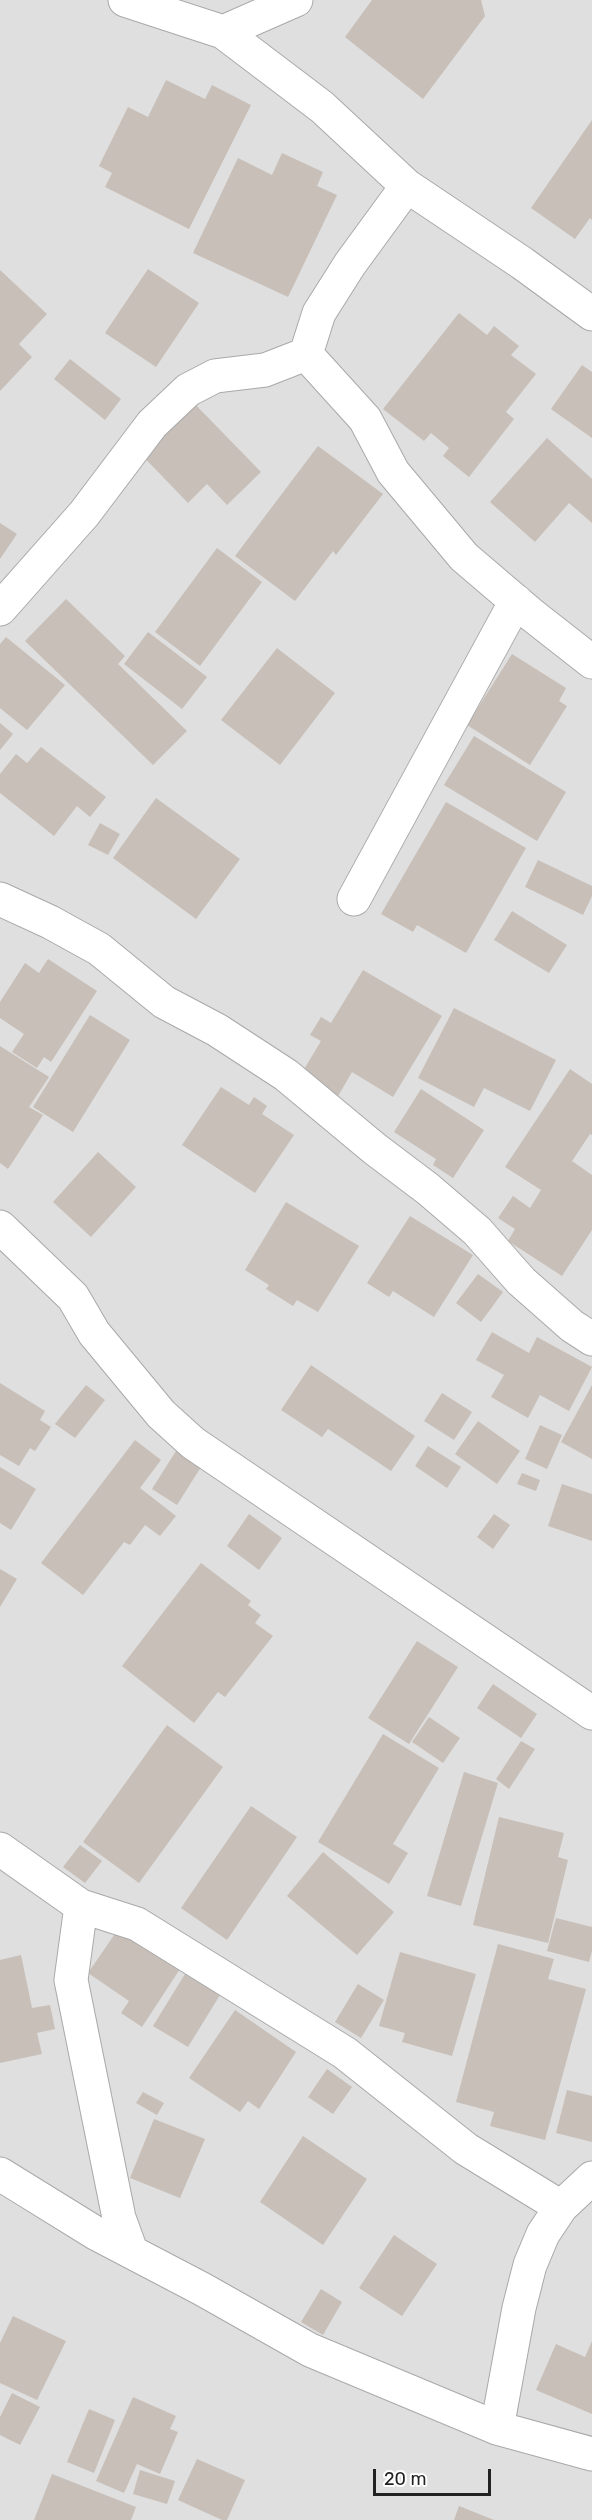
<!DOCTYPE html>
<style>
body{margin:0}
#map{position:relative;width:592px;height:2520px;overflow:hidden;background:#f2efe9;font-family:Rubik,sans-serif}
canvas{display:block}
.scale{position:absolute;left:373px;top:2469px;width:118px;height:27px;box-sizing:border-box;border:3px solid #222;border-top:0;padding-left:8px;font-size:18px;line-height:21px;white-space:nowrap;color:#222;-webkit-text-stroke:4px #fff;paint-order:stroke}
</style>
<div id="map">
<canvas width="592" height="2520"></canvas>
<div class="scale">20 m</div>
</div>
<script>
const g = document.querySelector('canvas').getContext('2d');
g.lineJoin = 'round';
function paint(path, color) { g.fillStyle = color; g.fill(path, 'evenodd'); }
const shape = rows => new Path2D(rows.map(r => 'M' + r).join(''));
function strokePath(path, color, width, dash) { g.strokeStyle = color; g.lineWidth = width; g.lineCap = dash ? 'butt' : 'round'; g.setLineDash(dash || []); g.stroke(path); }
const residential = shape([
 [0,0,592,0,592,2520,0,2520]
]);
const building = shape([
 [372,0,481,0,485,16,423,99,345,37],
 [166,80,205,99,212,85,251,105,189,229,105,187,112,173,99,166,128,107,148,117],
 [592,120,592,220,590,218,575,239,531,208],
 [282,153,323,172,317,186,337,195,288,297,193,253,238,158,272,175],
 [148,269,199,303,156,367,105,333],
 [0,270,47,314,19,344,32,357,0,391],
 [459,313,487,335,494,326,519,346,511,355,536,374,506,412,514,419,469,477,443,456,449,448,431,433,424,441,383,409],
 [70,359,121,399,105,420,54,379],
 [582,365,592,372,592,438,551,409],
 [188,397,261,472,227,505,207,484,188,503,135,448],
 [547,438,592,479,592,523,569,503,535,542,490,502],
 [318,446,383,494,336,555,333,551,295,601,235,556],
 [0,523,17,534,0,559],
 [217,548,262,582,200,666,155,632],
 [66,599,125,656,118,664,187,731,153,765,25,641],
 [148,632,207,677,182,709,124,664],
 [6,637,65,685,27,730,0,708,0,644],
 [277,648,335,693,280,765,221,720],
 [512,654,566,688,559,701,567,706,530,765,467,725],
 [0,723,13,734,0,750],
 [474,736,566,792,537,841,444,785],
 [41,747,106,797,90,817,77,806,54,836,0,793,0,774,16,754,27,763],
 [156,798,240,859,196,919,113,858],
 [446,802,526,848,466,953,417,925,413,932,381,914],
 [100,823,120,834,108,855,88,845],
 [538,860,592,886,592,896,583,915,525,887],
 [512,911,567,945,549,973,494,940],
 [48,959,97,991,51,1062,44,1057,37,1068,12,1052,24,1034,0,1018,0,1002,25,963,39,973],
 [363,970,442,1016,393,1097,352,1072,337,1098,300,1076,321,1041,310,1035,321,1017,331,1023],
 [454,1008,556,1060,530,1111,484,1088,474,1107,418,1078],
 [90,1015,130,1040,73,1132,33,1107],
 [0,1046,49,1077,29,1107,43,1115,8,1169,0,1163],
 [570,1069,592,1084,592,1135,590,1134,572,1161,592,1175,592,1230,562,1276,508,1241,515,1229,498,1218,513,1196,530,1208,541,1190,505,1167],
 [221,1087,249,1105,254,1097,267,1106,262,1114,294,1135,255,1193,182,1145],
 [421,1089,484,1130,453,1178,433,1165,436,1159,394,1132],
 [98,1152,136,1187,91,1237,53,1202],
 [286,1202,359,1246,318,1312,297,1300,293,1306,266,1289,269,1285,245,1270],
 [410,1216,473,1255,434,1317,393,1291,389,1297,367,1283],
 [478,1274,503,1292,481,1322,456,1303],
 [492,1332,529,1353,537,1337,592,1367,569,1411,540,1395,528,1418,491,1397,504,1375,476,1360],
 [311,1365,415,1436,391,1471,328,1429,322,1437,281,1410],
 [0,1383,45,1411,40,1420,51,1427,35,1451,30,1448,19,1466,0,1455],
 [86,1385,105,1400,75,1438,55,1424],
 [592,1385,592,1459,561,1442],
 [442,1393,472,1412,454,1440,424,1421],
 [478,1421,520,1451,497,1484,455,1454],
 [540,1425,562,1435,547,1469,525,1459],
 [135,1440,161,1460,140,1488,176,1516,160,1536,145,1525,130,1545,124,1542,83,1595,41,1563],
 [428,1446,461,1467,447,1488,415,1466],
 [176,1451,201,1467,177,1505,152,1489],
 [0,1467,36,1489,11,1530,0,1523],
 [522,1473,540,1480,536,1491,517,1484],
 [562,1484,592,1494,592,1541,548,1526],
 [249,1514,282,1538,259,1570,227,1546],
 [494,1514,510,1525,493,1549,477,1537],
 [201,1563,251,1601,248,1605,261,1615,255,1623,273,1636,225,1697,218,1692,194,1723,122,1666],
 [0,1569,17,1579,0,1607],
 [417,1641,458,1667,409,1744,368,1718],
 [493,1684,537,1714,521,1738,477,1708],
 [429,1717,460,1738,443,1763,412,1742],
 [167,1725,223,1767,139,1883,83,1842],
 [383,1734,439,1768,393,1844,408,1853,389,1884,318,1842],
 [521,1741,535,1749,509,1789,496,1779],
 [464,1772,498,1783,461,1906,427,1896],
 [251,1806,297,1837,227,1940,181,1908],
 [499,1817,564,1833,558,1857,568,1860,548,1943,473,1925],
 [80,1845,102,1861,85,1883,63,1867],
 [323,1852,394,1912,357,1955,287,1896],
 [556,1918,592,1927,592,1951,589,1962,547,1951],
 [119,1928,180,1969,142,2027,121,2013,129,2001,88,1973],
 [498,1944,554,1959,548,1979,586,1989,545,2140,490,2126,494,2112,456,2102],
 [400,1952,476,1974,452,2056,402,2042,405,2033,379,2026],
 [21,1955,32,2008,50,2005,55,2029,37,2033,42,2054,0,2063,0,1960],
 [185,1974,220,1995,188,2047,153,2026],
 [358,1984,384,2000,361,2038,335,2022],
 [235,2010,296,2052,259,2109,248,2101,240,2112,189,2078],
 [327,2069,352,2087,333,2114,308,2097],
 [567,2090,592,2096,592,2142,556,2133],
 [143,2092,164,2103,157,2115,136,2103],
 [154,2119,205,2139,180,2198,130,2178],
 [303,2136,367,2179,323,2245,260,2202],
 [394,2235,437,2264,402,2316,359,2288],
 [321,2289,342,2302,323,2335,301,2322],
 [13,2316,66,2341,37,2400,0,2383,0,2343],
 [592,2341,592,2414,536,2390,556,2344,585,2357],
 [12,2393,40,2407,20,2445,0,2435,0,2417],
 [133,2397,176,2416,170,2429,178,2432,160,2474,137,2464,124,2493,96,2481],
 [89,2409,115,2420,94,2473,67,2462],
 [197,2459,245,2480,227,2520,222,2520,178,2500],
 [140,2470,175,2481,167,2504,133,2494],
 [52,2474,136,2507,131,2520,34,2520],
 [459,2506,494,2520,454,2520]
]);
const minor = shape([
 [125,0,223,32,322,107,407,186,522,263,592,314],
 [223,32,296,0],
 [407,186,350,264,319,313,306,354,365,419,393,472,464,557,532,615,592,662],
 [0,609,84,514,152,424,188,390,215,376,265,370,306,354],
 [0,899,50,922,99,949,164,1002,217,1030,286,1075,375,1149,428,1189,477,1231,521,1281,572,1326,592,1339],
 [354,899,516,601],
 [0,1227,73,1297,94,1333,161,1414,193,1443,592,1713],
 [0,1849,81,1906,137,1924,345,2053,466,2149,561,2207],
 [81,1906,71,1980,119,2218,131,2251],
 [0,2174,97,2234,202,2289,310,2350,497,2428,592,2454],
 [497,2428,519,2308,530,2265,543,2234,561,2207,592,2178]
]);
paint(residential, '#e0dfdf');
paint(building, '#c7bfb8');
strokePath(minor, '#a9a9a9', 35);
strokePath(minor, '#fff', 33);
</script>
